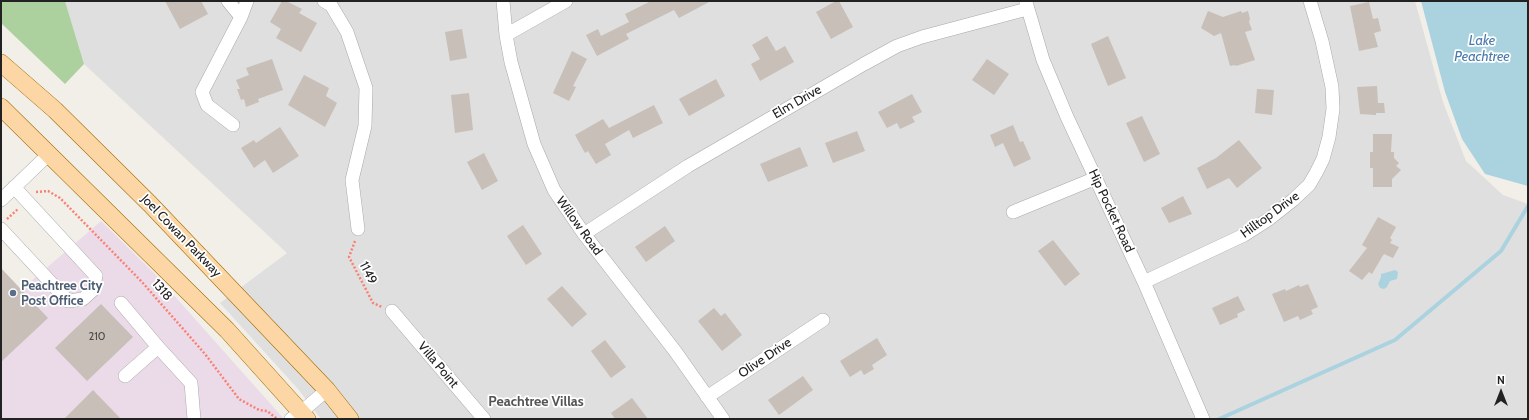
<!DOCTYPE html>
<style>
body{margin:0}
#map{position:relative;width:1529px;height:420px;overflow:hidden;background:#f2efe9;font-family:Cabin,sans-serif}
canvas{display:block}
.frame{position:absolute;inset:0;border:2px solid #222;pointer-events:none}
.north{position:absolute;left:1481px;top:372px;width:40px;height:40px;-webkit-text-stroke:3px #fff;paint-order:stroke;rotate:0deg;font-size:11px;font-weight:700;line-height:16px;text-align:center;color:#222}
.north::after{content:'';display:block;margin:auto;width:14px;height:18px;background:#222;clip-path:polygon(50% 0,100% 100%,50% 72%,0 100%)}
</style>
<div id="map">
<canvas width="1529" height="420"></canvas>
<div class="frame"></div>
<div class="north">N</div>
</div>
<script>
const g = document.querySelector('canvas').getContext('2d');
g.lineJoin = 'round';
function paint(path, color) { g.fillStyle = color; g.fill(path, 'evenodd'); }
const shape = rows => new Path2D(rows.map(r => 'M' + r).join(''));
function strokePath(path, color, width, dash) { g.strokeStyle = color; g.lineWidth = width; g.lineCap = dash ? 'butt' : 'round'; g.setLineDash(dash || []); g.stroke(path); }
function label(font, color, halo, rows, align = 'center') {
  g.font = font + ' Cabin,sans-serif'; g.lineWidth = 3.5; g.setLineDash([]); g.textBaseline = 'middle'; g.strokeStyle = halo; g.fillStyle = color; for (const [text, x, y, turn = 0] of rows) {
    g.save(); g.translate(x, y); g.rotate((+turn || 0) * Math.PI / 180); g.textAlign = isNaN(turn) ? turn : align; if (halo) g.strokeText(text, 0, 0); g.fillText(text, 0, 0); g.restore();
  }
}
const residential = shape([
 [65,1,1415,1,1443,102,1466,161,1503,195,1528,204,1528,419,321,419,298,389,220,303,287,253,84,64]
]);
const industrial = shape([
 [101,221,155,274,284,419,1,419,1,307]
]);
const forest = shape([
 [1,1,65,1,84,64,65,84,1,23]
]);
const water = shape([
 [1421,1,1528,1,1528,186,1485,174,1462,139,1445,92],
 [1395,270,1398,272,1397,279,1390,281,1387,287,1384,289,1380,288,1378,284,1381,277,1381,274]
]);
const stream = shape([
 [1219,419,1395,340,1501,251,1528,206]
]);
const building = shape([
 [165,1,201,1,208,14,180,29],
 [282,1,286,1,302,9,299,13,317,23,301,52,276,38,281,29,270,22],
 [651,1,711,1,679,18,674,10,626,34,629,39,597,56,586,35,598,29,601,36,629,22,625,14],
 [836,1,839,1,853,27,831,39,816,12],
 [1369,2,1373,19,1378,18,1381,31,1374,33,1378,47,1359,51,1350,6],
 [1208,11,1223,17,1241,11,1242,13,1248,11,1250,19,1249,22,1252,30,1245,32,1255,60,1236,66,1235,65,1230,66,1221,33,1214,36,1201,28],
 [462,29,467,58,450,61,445,32],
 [767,36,776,51,785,46,794,62,760,81,751,64,760,59,752,45],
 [1108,36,1126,78,1108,86,1091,44],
 [572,51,587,59,573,86,576,87,569,101,553,93],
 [272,59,283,90,258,99,259,102,246,107,244,99,241,100,237,89,240,89,236,80,249,75,246,68],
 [987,59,1009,74,994,95,972,80],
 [304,75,329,88,326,96,337,103,325,127,288,105],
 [716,79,725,96,689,116,679,99],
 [1377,86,1378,103,1384,103,1385,113,1376,113,1376,115,1360,114,1357,87],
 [1257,89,1274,90,1272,115,1255,113],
 [469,93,473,130,455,133,451,95],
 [912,94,922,112,912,117,915,122,900,129,897,123,887,128,878,112],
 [654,105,663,123,633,138,629,130,605,144,611,155,596,164,588,151,585,153,575,135,603,119,609,128],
 [1142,116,1160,154,1144,162,1126,123],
 [1013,125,1020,142,1023,141,1031,159,1014,167,1003,143,995,147,990,135],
 [280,127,299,156,273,173,265,160,254,168,241,148,254,140,256,143],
 [857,131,865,151,833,163,825,143],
 [1373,134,1392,134,1391,152,1394,152,1394,158,1399,163,1396,166,1401,170,1392,179,1392,187,1373,187,1373,168,1370,168,1370,152,1373,152],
 [1239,140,1262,168,1237,188,1229,178,1207,189,1197,168,1216,158],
 [800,147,808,166,768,182,760,164],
 [484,153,498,181,482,190,467,162],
 [1183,196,1192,214,1169,223,1161,208],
 [1378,217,1396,227,1390,238,1392,240,1390,243,1399,247,1393,258,1384,254,1382,257,1372,274,1369,272,1362,280,1349,271,1367,248,1362,245],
 [523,225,542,254,526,265,507,236],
 [665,226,675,241,646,262,635,247],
 [1053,240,1080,274,1065,286,1038,251],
 [1,268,48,318,1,362],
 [1308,284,1318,307,1311,310,1313,314,1300,320,1298,316,1284,322,1272,294,1285,289,1286,291,1299,285,1300,287],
 [562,286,587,314,572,327,547,299],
 [1238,296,1245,310,1237,314,1238,317,1220,325,1212,308],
 [101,304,133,337,87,381,55,348],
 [714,308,721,316,725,313,742,335,722,351,698,321],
 [877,338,887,355,872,365,874,369,864,375,861,370,850,377,840,361],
 [605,340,626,367,611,378,591,351],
 [803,376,813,390,779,415,768,400],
 [93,390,121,419,64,419],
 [632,398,648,419,615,419,611,413]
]);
const path = shape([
 [36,192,48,191,60,198,142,282,205,354,239,399,259,410,267,411,277,419],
 [7,219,18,209],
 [355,241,349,257,373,303,382,307]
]);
const minor = shape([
 [228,1,241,17],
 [324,1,331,5,347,32,366,88,365,126,352,180,358,229],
 [503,1,506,35,511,62,534,144,554,190,584,234,675,351,723,419],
 [1026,2,1043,60,1067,117,1144,282,1203,419],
 [506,35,566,1],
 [233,125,207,105,202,92,241,17,247,1],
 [1,200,49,154],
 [1013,212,1096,178],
 [1,229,68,301,83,299,93,290,96,276,14,187],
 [584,234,688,166,864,64,897,46,922,37,1027,9],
 [1144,282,1244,235,1269,219,1293,200,1309,185,1316,173,1323,159,1329,137,1333,109,1332,87,1322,41,1310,1],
 [121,303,158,347,191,383,194,419],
 [392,311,484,419],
 [125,376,158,347],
 [707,397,823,320],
 [291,419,301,412,327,390]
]);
const major = shape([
 [1,63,55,110,150,204,327,390,350,419],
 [1,107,227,330,307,419]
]);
const markers = [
 [13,293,4,"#5c6f8a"]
];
const numberNames = [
 ["210",97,337]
];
const streetNames = [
 ["Elm Drive",797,102,-30],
 ["Hip Pocket Road",1111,211,65],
 ["Hilltop Drive",1270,215,-36],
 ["Willow Road",579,226,54],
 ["Joel Cowan Parkway",181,236,46],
 ["1149",368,273,63],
 ["1318",162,290,49],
 ["Olive Drive",765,358,-34],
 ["Villa Point",438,365,50]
];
const serviceNames = [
 ["Peachtree City",21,286],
 ["Post Office",21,301]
];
const waterNames = [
 ["Lake",1482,41],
 ["Peachtree",1482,57]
];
const neighbourhoodNames = [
 ["Peachtree Villas",536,402]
];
paint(residential, '#e0dfdf');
paint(industrial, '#ebdbe8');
paint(forest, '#add19e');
paint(water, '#aad3df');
strokePath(stream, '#aad3df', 4);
paint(building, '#c7bfb8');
strokePath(minor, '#a9a9a9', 14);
strokePath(major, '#a06b00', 18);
strokePath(path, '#fa8072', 2.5, [2, 2]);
strokePath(minor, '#fff', 13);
strokePath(major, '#fcd6a4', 17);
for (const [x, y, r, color] of markers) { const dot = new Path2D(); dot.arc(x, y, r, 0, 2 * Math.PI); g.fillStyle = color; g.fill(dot); strokePath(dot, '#fff', 1.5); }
label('11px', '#4b4948', null, numberNames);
label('13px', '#222', '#fff', streetNames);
label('bold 13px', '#4e5e75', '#fff', serviceNames, 'left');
label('italic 14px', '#4a7aab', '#fff', waterNames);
label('bold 14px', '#555', '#fff', neighbourhoodNames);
</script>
